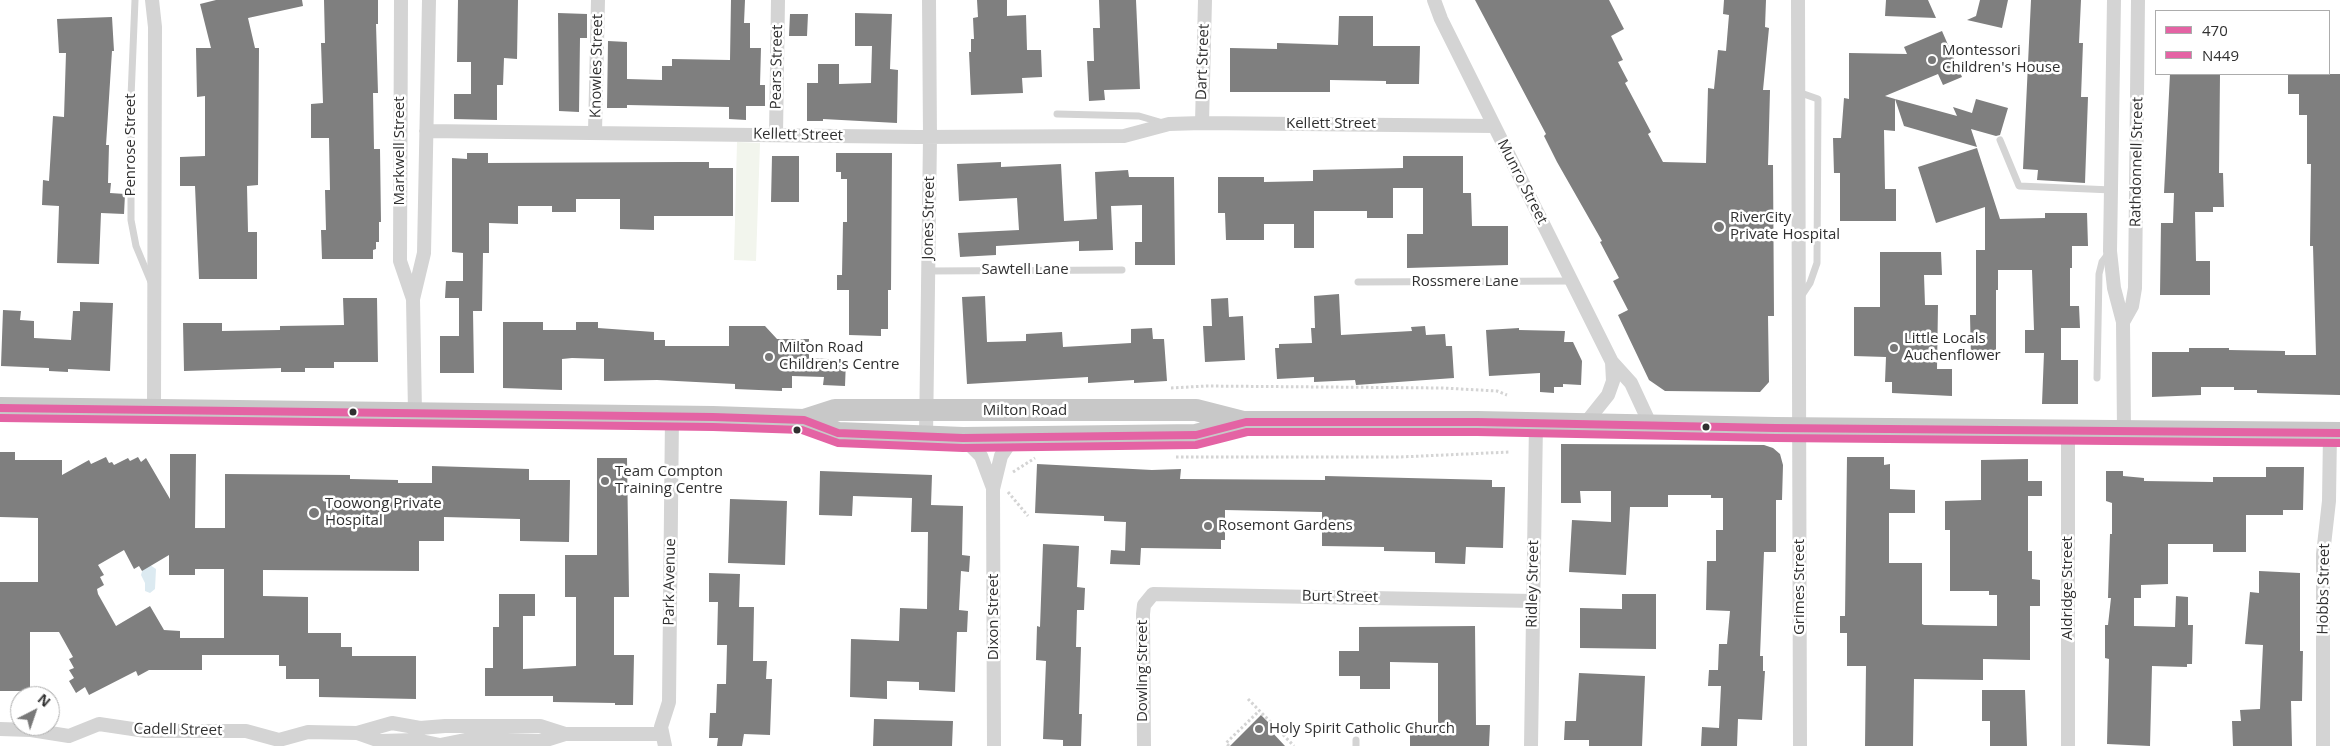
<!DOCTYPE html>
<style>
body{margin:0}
#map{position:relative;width:2340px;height:746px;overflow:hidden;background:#fff;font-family:"Open Sans",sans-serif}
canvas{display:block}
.legend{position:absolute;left:2155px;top:10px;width:175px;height:65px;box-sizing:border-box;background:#fff;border:1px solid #acacac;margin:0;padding:6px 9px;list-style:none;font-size:15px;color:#303030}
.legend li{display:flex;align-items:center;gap:10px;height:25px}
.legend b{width:25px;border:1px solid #acacac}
.north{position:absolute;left:10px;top:686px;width:50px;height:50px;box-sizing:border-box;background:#fff;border:1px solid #acacac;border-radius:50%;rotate:41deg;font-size:14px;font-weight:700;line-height:20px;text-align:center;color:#303030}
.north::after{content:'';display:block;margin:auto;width:18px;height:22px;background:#787878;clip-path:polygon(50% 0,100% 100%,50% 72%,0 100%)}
</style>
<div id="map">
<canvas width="2340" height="746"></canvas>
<ul class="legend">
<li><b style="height:6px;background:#e463a4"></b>470</li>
<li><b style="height:6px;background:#e463a4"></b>N449</li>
</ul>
<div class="north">N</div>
</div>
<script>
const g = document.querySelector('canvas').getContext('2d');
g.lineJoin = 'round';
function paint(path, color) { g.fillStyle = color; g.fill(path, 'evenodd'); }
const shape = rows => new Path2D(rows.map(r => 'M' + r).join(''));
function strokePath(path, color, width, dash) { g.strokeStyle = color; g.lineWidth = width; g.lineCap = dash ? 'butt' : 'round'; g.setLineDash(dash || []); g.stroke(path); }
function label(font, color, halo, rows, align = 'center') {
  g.font = font + ' "Open Sans",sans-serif'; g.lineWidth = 5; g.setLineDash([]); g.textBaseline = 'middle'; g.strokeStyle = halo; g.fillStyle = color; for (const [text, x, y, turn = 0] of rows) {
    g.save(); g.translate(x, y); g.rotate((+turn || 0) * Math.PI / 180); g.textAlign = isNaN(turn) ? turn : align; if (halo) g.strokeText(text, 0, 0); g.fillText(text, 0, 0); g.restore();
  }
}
const green = shape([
 [737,142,760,143,756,261,734,260]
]);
const water = shape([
 [150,565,156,569,155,589,150,593,145,591,145,583,141,575,143,568]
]);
const building = shape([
 [216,0,302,0,303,6,248,18,255,48,259,48,258,185,247,186,248,232,257,232,257,279,199,279,195,186,180,186,180,157,205,156,205,96,197,97,196,48,211,48,200,4],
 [324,0,378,0,378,24,376,24,378,93,373,93,374,149,380,149,381,222,379,222,379,242,376,242,376,249,373,250,373,259,322,259,321,230,326,230,325,190,330,190,329,138,311,138,311,104,323,103,321,43,325,43],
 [458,0,518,0,517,59,504,58,503,85,497,85,497,120,454,119,454,94,471,94,471,62,457,62],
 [731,0,745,0,744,23,750,23,750,48,761,48,760,85,765,85,765,106,746,106,746,120,729,119,729,107,627,105,627,108,607,108,608,41,627,42,627,79,662,80,662,66,672,66,672,59,730,60],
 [977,0,1007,0,1007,16,1026,15,1027,50,1041,50,1042,77,1022,78,1023,93,971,95,969,52,971,52,971,39,974,39,973,18,978,17],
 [1099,0,1136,0,1140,89,1104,90,1105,100,1089,101,1087,61,1094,61,1093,28,1100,28],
 [1475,0,1609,0,1624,29,1611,36,1623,60,1618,62,1628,81,1625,83,1651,132,1648,134,1663,162,1706,163,1708,88,1714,89,1718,50,1726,51,1729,15,1723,14,1724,0,1766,0,1765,27,1769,28,1763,90,1770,90,1768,165,1773,165,1774,316,1768,316,1769,382,1760,392,1665,391,1649,380,1618,315,1628,310,1613,281,1619,278,1600,242,1602,241,1557,162,1544,136,1546,134],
 [1886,0,1928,0,1936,18,1885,16],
 [1980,0,2008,0,2002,28,1967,20,1976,16],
 [2031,0,2081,0,2079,43,2083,43,2081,97,2088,97,2085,183,2037,180,2038,170,2023,169],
 [558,13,587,14,587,38,580,38,579,112,559,111],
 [855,13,892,14,890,69,898,70,897,123,823,119,823,121,807,121,807,83,818,83,818,64,839,64,839,84,871,83,872,46,855,46],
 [790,14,808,14,807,36,789,36],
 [1339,16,1373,16,1373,46,1420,46,1419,84,1386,84,1386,81,1330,80,1330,92,1230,92,1230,48,1277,49,1277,43,1338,45],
 [112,17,114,51,112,51,106,145,109,145,108,183,111,183,110,193,125,194,124,214,101,213,99,264,57,263,59,206,42,205,43,180,49,181,53,116,64,117,66,53,59,53,57,19],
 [1942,31,1962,77,1943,85,1938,74,1885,96,1895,99,1895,131,1884,130,1885,189,1896,189,1896,221,1840,221,1840,173,1834,173,1833,138,1841,138,1844,98,1849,99,1849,53,1907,54,1904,47],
 [2170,74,2220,74,2219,173,2223,173,2224,207,2213,207,2213,212,2195,212,2196,261,2210,261,2210,295,2160,295,2161,223,2173,223,2174,193,2164,193],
 [2288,74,2340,74,2340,395,2257,393,2257,390,2234,390,2234,387,2201,387,2201,395,2152,397,2152,352,2189,352,2189,348,2229,348,2229,350,2285,351,2285,355,2316,355,2313,246,2310,246,2311,164,2307,164,2307,115,2299,115,2299,94,2288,94],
 [1895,99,1957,116,1953,107,1972,113,1976,99,2008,108,2000,135,1996,136,1971,129,1977,147,1904,126],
 [1977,148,2000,219,2045,218,2045,213,2087,213,2088,246,2072,246,2072,268,2070,268,2070,306,2079,306,2080,328,2061,328,2061,360,2078,360,2078,404,2042,404,2044,353,2025,353,2025,330,2034,330,2032,270,1998,270,1998,290,1996,290,1996,358,1971,359,1970,315,1976,315,1976,250,1985,250,1985,207,1936,223,1918,167],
 [467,153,488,153,488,163,682,162,709,162,709,168,733,168,733,216,654,216,654,230,620,229,620,199,576,199,576,212,552,212,552,206,518,206,518,224,489,223,489,253,483,253,482,311,473,311,474,373,440,373,440,336,459,336,459,298,445,298,446,281,463,281,463,253,452,252,452,158,467,159],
 [836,153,892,153,891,290,888,290,888,329,881,329,881,336,849,335,849,290,837,290,837,275,842,275,843,222,847,222,847,179,841,179,841,172,836,172],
 [772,156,799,156,799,202,771,202],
 [1403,156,1463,156,1463,193,1471,193,1472,226,1508,226,1508,265,1407,268,1407,234,1423,234,1423,188,1393,188,1393,218,1367,218,1367,211,1314,211,1314,248,1294,248,1294,224,1264,224,1264,240,1226,240,1225,213,1218,213,1218,177,1264,177,1264,182,1313,181,1313,170,1403,168],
 [1001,162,1001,167,1061,164,1064,221,1097,219,1095,172,1128,170,1129,177,1174,177,1175,265,1135,265,1135,242,1142,242,1142,205,1111,206,1113,250,1079,251,1079,241,996,246,996,255,960,257,958,233,1019,230,1017,198,959,201,957,164],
 [1880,252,1941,252,1942,275,1924,275,1925,305,1938,305,1937,369,1952,369,1952,396,1892,393,1892,382,1885,382,1886,357,1854,356,1854,307,1880,307],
 [1339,294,1341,335,1412,331,1411,327,1425,326,1426,335,1445,334,1446,346,1452,346,1454,378,1356,385,1355,380,1314,382,1314,377,1277,379,1275,348,1279,348,1279,344,1312,343,1311,328,1315,328,1314,296],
 [985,296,987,342,1026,341,1026,334,1062,332,1063,347,1131,343,1131,329,1152,328,1153,339,1164,339,1167,381,1134,383,1134,380,1088,383,1088,377,967,384,962,297],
 [343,298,377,298,378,362,334,362,334,368,305,368,305,372,281,372,281,368,184,371,183,323,222,323,222,331,280,330,280,326,344,325],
 [1228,298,1229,317,1243,316,1245,360,1205,362,1203,326,1212,326,1211,299],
 [80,302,113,303,110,371,68,369,68,372,49,371,49,368,1,366,3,310,21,311,20,320,34,321,34,338,71,340,73,311,80,311],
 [503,322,543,322,543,330,576,330,576,322,598,322,598,328,654,332,654,340,665,340,665,346,729,346,729,326,765,326,777,339,809,339,809,358,846,360,845,386,823,385,824,377,792,376,792,388,782,388,782,391,735,389,735,384,657,380,604,381,604,359,572,358,562,359,562,390,503,388],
 [1519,328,1519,330,1565,331,1564,342,1573,342,1582,361,1581,385,1563,384,1563,387,1554,387,1554,393,1540,392,1540,373,1489,376,1486,330],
 [1561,444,1764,445,1773,448,1780,454,1783,465,1782,500,1776,500,1776,552,1764,552,1760,656,1763,656,1763,671,1765,671,1762,720,1738,719,1737,746,1701,746,1702,727,1719,728,1721,686,1708,686,1709,670,1718,670,1719,644,1727,644,1730,611,1706,610,1707,561,1716,561,1716,530,1723,530,1723,498,1711,498,1711,495,1668,495,1668,507,1630,507,1626,575,1569,572,1572,520,1611,522,1611,491,1580,491,1581,503,1561,503],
 [0,452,15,452,15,460,62,460,62,475,89,460,91,464,106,457,109,463,112,462,114,465,128,458,130,461,138,457,141,462,146,458,170,499,170,454,196,454,195,528,225,528,225,474,350,475,350,479,398,480,398,483,432,483,432,466,529,469,529,480,570,480,569,542,520,541,520,519,444,517,444,541,419,541,419,571,263,570,263,596,308,597,308,633,341,633,341,647,352,647,352,656,416,656,416,699,319,697,319,679,286,679,286,666,279,666,279,655,202,655,202,670,149,670,138,676,136,671,89,695,85,687,76,693,69,681,74,678,69,670,74,668,69,659,73,657,59,632,30,632,30,691,0,691,0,582,38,582,38,518,0,517],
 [124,550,134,569,139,566,142,571,169,555,169,575,195,575,195,569,224,569,224,638,180,638,180,631,164,630,150,606,116,626,98,594,97,589,104,585,100,577,104,575,98,565],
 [1847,457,1884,457,1884,465,1890,464,1890,489,1915,490,1915,513,1889,513,1889,563,1922,563,1922,624,1924,625,1997,626,1997,595,1989,595,1989,591,1950,591,1950,530,1945,530,1945,501,1981,500,1981,460,2028,459,2028,481,2042,481,2042,496,2028,496,2028,551,2032,551,2032,579,2040,580,2040,606,2030,606,2030,660,1983,659,1983,680,1914,679,1913,746,1865,746,1866,666,1847,666,1847,633,1840,633,1840,616,1845,616],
 [597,458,627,458,629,597,614,597,614,655,634,655,633,705,615,705,615,703,553,702,553,696,485,696,485,668,493,668,493,627,499,627,499,594,535,594,535,616,523,616,523,669,576,666,576,597,565,597,565,555,597,555],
 [1037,464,1152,470,1181,469,1180,479,1325,480,1325,476,1492,480,1492,487,1505,487,1503,548,1466,547,1465,564,1435,563,1435,552,1384,551,1384,547,1322,546,1322,512,1225,510,1225,540,1221,540,1221,549,1141,548,1140,565,1110,564,1111,550,1125,551,1126,522,1104,521,1104,516,1035,513],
 [2266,467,2304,467,2303,510,2283,510,2283,515,2246,515,2246,552,2213,552,2213,544,2168,544,2168,584,2141,585,2141,598,2134,598,2134,626,2175,627,2176,596,2188,597,2188,625,2193,625,2192,664,2187,664,2187,667,2152,666,2150,746,2107,744,2109,659,2105,658,2105,625,2108,625,2111,598,2108,598,2110,534,2112,534,2112,503,2106,501,2106,471,2123,471,2123,476,2144,478,2144,481,2213,482,2213,477,2266,477],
 [820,471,932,475,931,505,963,506,962,555,970,556,969,572,961,571,959,610,968,611,967,632,957,632,955,692,919,690,919,682,887,681,887,699,850,697,851,639,899,641,900,608,927,609,928,532,911,532,912,498,853,496,852,516,819,515],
 [730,499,787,501,785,565,728,563],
 [1043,544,1079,546,1077,587,1085,588,1084,610,1077,610,1076,647,1081,647,1079,714,1082,714,1081,746,1063,746,1063,740,1043,739,1046,661,1036,660,1037,626,1040,627],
 [2259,571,2300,573,2300,651,2303,651,2302,701,2291,701,2292,746,2233,746,2232,721,2241,721,2240,710,2260,709,2263,645,2245,644,2250,592,2259,593],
 [709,573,740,574,739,607,754,607,753,661,767,661,766,679,772,679,770,735,744,734,742,746,717,746,718,738,709,738,710,713,716,713,717,684,726,684,727,645,717,645,718,602,709,602],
 [1622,594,1656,594,1656,649,1580,648,1580,608,1622,609],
 [1475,626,1476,725,1490,725,1489,746,1410,746,1410,725,1438,725,1438,663,1390,662,1390,689,1360,689,1360,676,1339,676,1339,651,1359,651,1359,627],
 [1579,673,1645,676,1642,746,1589,746,1589,740,1564,740,1565,721,1576,721],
 [1982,690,2025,690,2027,746,1990,746,1990,721,1982,721],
 [1261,715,1273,727,1270,730,1285,746,1230,746],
 [874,719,953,721,952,746,873,746]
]);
const path = shape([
 [1171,388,1206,386,1443,388,1497,391,1507,395],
 [1176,457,1400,457,1510,452],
 [1013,472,1035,458],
 [1008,492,1028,516],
 [1248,699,1294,746],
 [1229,746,1226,743,1259,711]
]);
const service = shape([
 [135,0,131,97,131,220,136,246,151,282],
 [1798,92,1818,99,1817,263,1810,283,1802,295],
 [1057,114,1139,116,1163,123],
 [2000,140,2019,186,2112,190],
 [928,271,1122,270],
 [1358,282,1572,281],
 [2097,378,2099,274,2102,262,2109,253],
 [1356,746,1356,740]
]);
const minor = shape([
 [152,0,155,27,154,409],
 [401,0,400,261,413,299],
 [1434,0,1441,19,1612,362,1631,383,1651,426],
 [1798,0,1800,746],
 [2114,0,2110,251,2114,288,2123,322,2124,431],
 [1202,123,1205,0],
 [426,131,918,137,1124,136,1169,124,1202,123,1493,126],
 [595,132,598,0],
 [776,135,778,0],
 [2123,322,2132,306,2135,288,2138,0],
 [415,413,413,299,424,253,429,0],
 [1584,425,1608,395,1613,381,1612,362],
 [2068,430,2068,746],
 [926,437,930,137,929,0],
 [963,438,981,456,993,488],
 [0,729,31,730,69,736,99,724,146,731,246,731,279,740,308,732,357,733,380,741,416,740,440,745,470,739,543,741,565,734],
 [357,733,392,723,420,728,445,726,540,726,565,734,661,734],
 [665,746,661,727,669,702,672,416],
 [994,746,993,489,1001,456,1013,438],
 [1144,746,1143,614,1144,605,1153,594,1533,601],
 [1531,746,1536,423],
 [2323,746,2323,554,2329,501,2330,433]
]);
const primary = shape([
 [0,408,713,417,804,420,838,433,963,438,1196,435,1246,422,1477,422,1775,428,2340,433],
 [804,420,835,410,1196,410,1243,422]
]);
const bus1 = shape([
 [0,408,713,417,804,420,838,433,963,438,1196,435,1246,422,1477,422,1775,428,2340,433]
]);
const bus2 = shape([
 [0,418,713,427,802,430,838,443,963,448,1196,445,1247,432,1477,432,1775,438,2340,443]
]);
const markers = [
 [1932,60,5,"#787878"],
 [1719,227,6,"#787878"],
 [1894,348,5,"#787878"],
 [769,357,5,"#787878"],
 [353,412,4.5,"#303030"],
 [1706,427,4.5,"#303030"],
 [797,430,4.5,"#303030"],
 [605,481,5,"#787878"],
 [314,513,6,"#787878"],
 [1208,526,5,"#787878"],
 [1259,729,5,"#787878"]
];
const poiNames = [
 ["Montessori",1942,51],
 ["Children's House",1942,68],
 ["RiverCity",1730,218],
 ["Private Hospital",1730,235],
 ["Little Locals",1904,339],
 ["Auchenflower",1904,356],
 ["Milton Road",779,348],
 ["Children's Centre",779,365],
 ["Team Compton",615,472],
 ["Training Centre",615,489],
 ["Toowong Private",325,504],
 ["Hospital",325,521],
 ["Rosemont Gardens",1218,526],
 ["Holy Spirit Catholic Church",1269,729]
];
const streetNames = [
 ["Dart Street",1203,62,-88],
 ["Knowles Street",597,66,-89],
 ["Pears Street",777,67,-89],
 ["Kellett Street",1331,124],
 ["Kellett Street",798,135,1],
 ["Penrose Street",131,145,-90],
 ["Markwell Street",400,151,-90],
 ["Rathdonnell Street",2137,162,-89],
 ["Munro Street",1522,182,63],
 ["Jones Street",929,218,-89],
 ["Sawtell Lane",1025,270],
 ["Rossmere Lane",1465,282],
 ["Milton Road",1025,411],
 ["Park Avenue",670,582,-89],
 ["Ridley Street",1533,584,-89],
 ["Grimes Street",1800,587,-90],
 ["Aldridge Street",2068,588,-90],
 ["Hobbs Street",2324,589,-89],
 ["Burt Street",1340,597,1],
 ["Dixon Street",994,617,-90],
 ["Dowling Street",1143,671,-90],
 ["Cadell Street",178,730,1]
];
paint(green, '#f2f5ed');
paint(water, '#dceaf1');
paint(building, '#7f7f7f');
strokePath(path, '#d4d4d4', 3, [2.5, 2.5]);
strokePath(service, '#d4d4d4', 7);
strokePath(minor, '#d4d4d4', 14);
strokePath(primary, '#c8c8c8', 22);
strokePath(bus1, '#e463a4', 8);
strokePath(bus2, '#e463a4', 8);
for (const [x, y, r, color] of markers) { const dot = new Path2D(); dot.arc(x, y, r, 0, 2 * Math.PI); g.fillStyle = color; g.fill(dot); strokePath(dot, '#fff', 2); }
label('15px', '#303030', '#fff', poiNames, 'left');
label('15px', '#303030', '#fff', streetNames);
</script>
